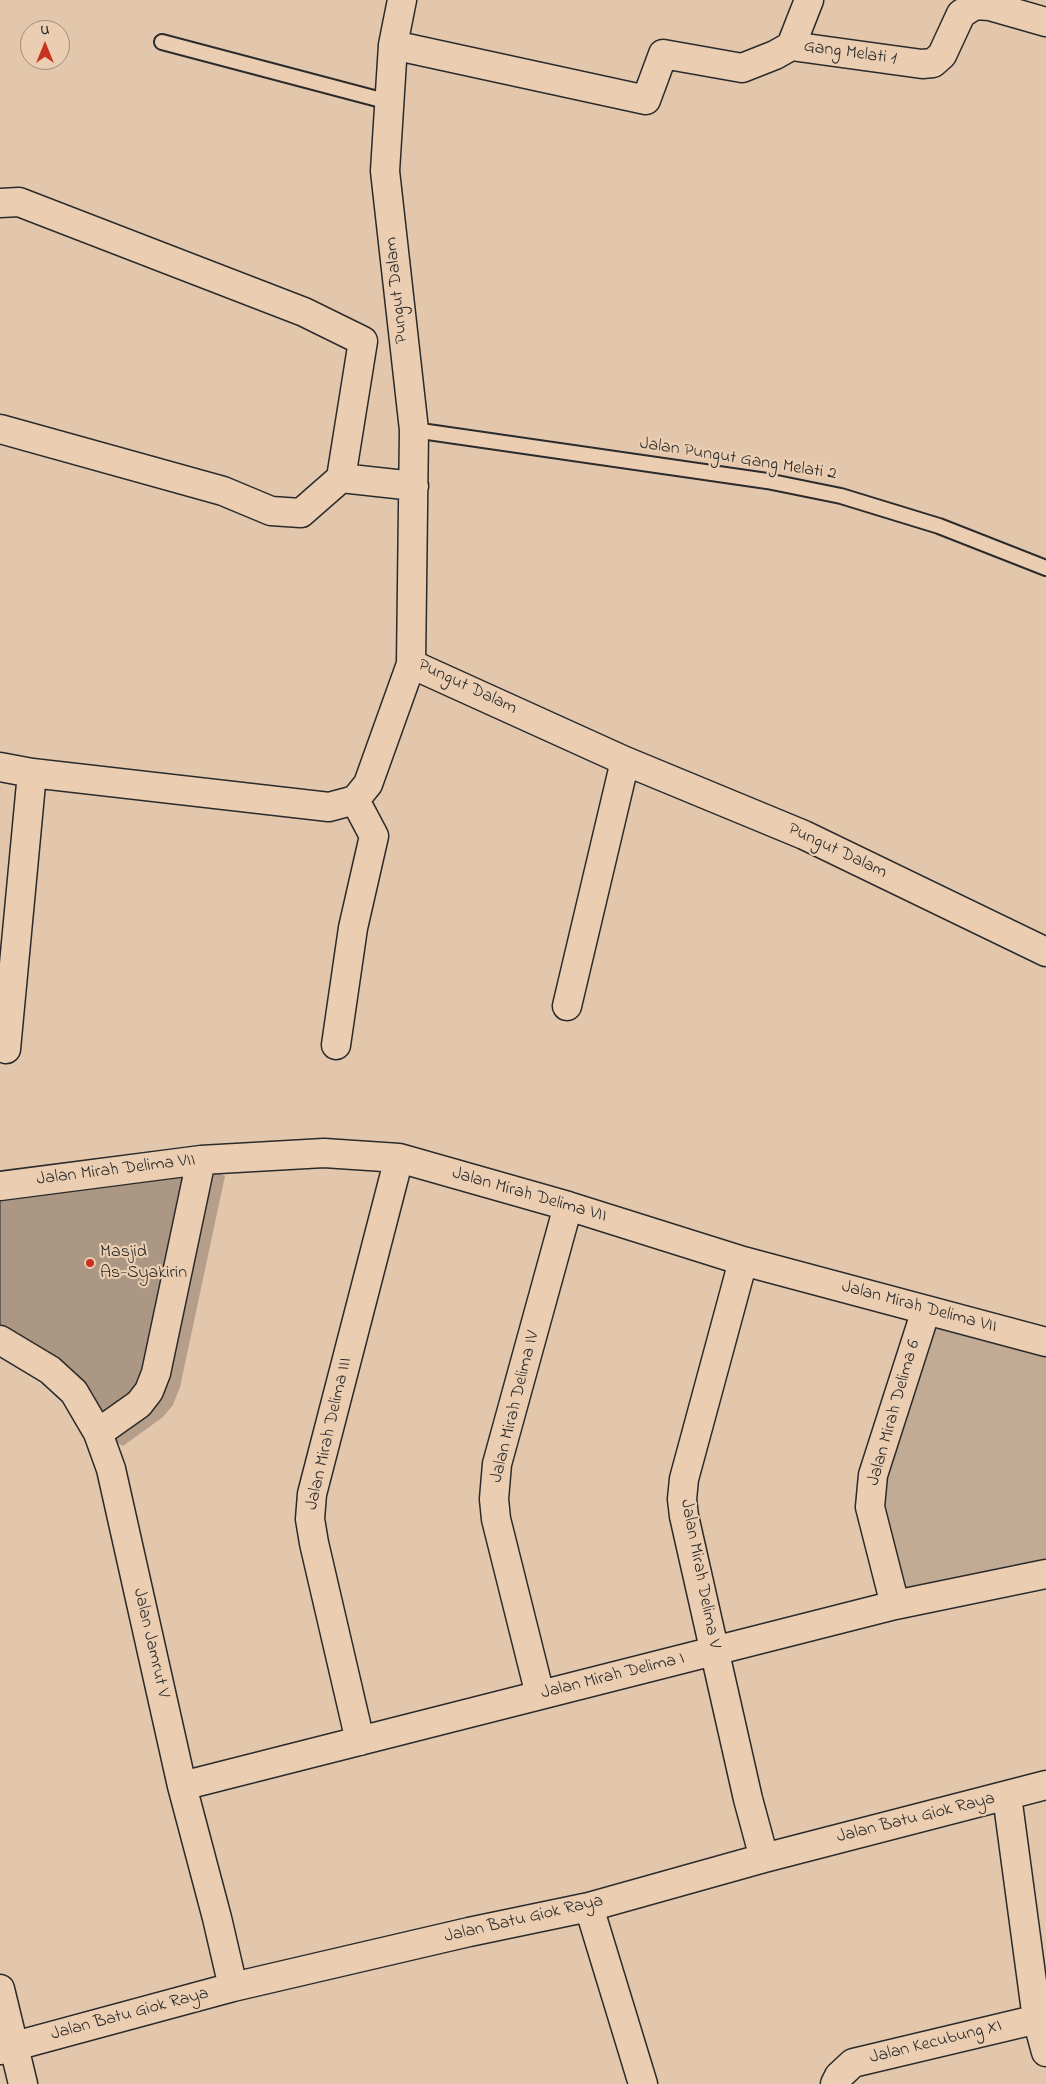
<!DOCTYPE html>
<style>
body{margin:0}
#map{position:relative;width:1046px;height:2084px;overflow:hidden;background:#e3c7ad;font-family:"Indie Flower",sans-serif}
canvas{display:block}
.north{position:absolute;left:20px;top:20px;width:50px;height:50px;box-sizing:border-box;background:#ebceb2;border:1px solid #9e8d7c;border-radius:50%;rotate:0deg;font-size:14px;font-weight:700;line-height:20px;text-align:center;color:#2b2b2b}
.north::after{content:'';display:block;margin:auto;width:18px;height:22px;background:#c8321e;clip-path:polygon(50% 0,100% 100%,50% 72%,0 100%)}
</style>
<div id="map">
<canvas width="1046" height="2084"></canvas>
<div class="north">U</div>
</div>
<script>
const g = document.querySelector('canvas').getContext('2d');
g.lineJoin = 'round';
function paint(path, color) { g.fillStyle = color; g.fill(path, 'evenodd'); }
const shape = rows => new Path2D(rows.map(r => 'M' + r).join(''));
function strokePath(path, color, width, dash) { g.strokeStyle = color; g.lineWidth = width; g.lineCap = dash ? 'butt' : 'round'; g.setLineDash(dash || []); g.stroke(path); }
function label(font, color, halo, rows, align = 'center') {
  g.font = font + ' "Indie Flower",sans-serif'; g.lineWidth = 4.5; g.setLineDash([]); g.textBaseline = 'middle'; g.strokeStyle = halo; g.fillStyle = color; for (const [text, x, y, turn = 0] of rows) {
    g.save(); g.translate(x, y); g.rotate((+turn || 0) * Math.PI / 180); g.textAlign = isNaN(turn) ? turn : align; if (halo) g.strokeText(text, 0, 0); g.fillText(text, 0, 0); g.restore();
  }
}
const green = shape([
 [926,1310,1046,1342,1046,1574,895,1605,873,1475]
]);
const shadow = shape([
 [201,1162,225,1176,180,1387,173,1405,163,1417,123,1446,99,1432]
]);
const building = shape([
 [201,1160,156,1373,98,1433,0,1340,0,1186,201,1160]
]);
const lane = shape([
 [162,42,389,102],
 [414,430,767,481,841,496,939,526,1046,568]
]);
const street = shape([
 [402,0,393,45,385,171,414,430,411,664,625,761,804,835,1046,952],
 [393,45,646,100,663,54,742,68,775,55,791,46,922,64,933,63,942,55,961,14,975,5,990,6,1046,22],
 [791,46,809,0],
 [0,203,19,202,304,312,363,341,341,478],
 [0,429,223,491,271,511,301,513,341,478,414,486],
 [0,767,32,773,329,807,355,800,368,784,411,664],
 [567,1006,625,761],
 [336,1045,353,928,374,836,355,800],
 [6,1049,32,773],
 [0,1186,201,1160,324,1153,399,1158,568,1206,743,1261,1046,1342],
 [743,1261,684,1479,682,1499,684,1516,748,1799,764,1858],
 [0,1340,50,1370,74,1392,98,1433,111,1469,182,1786,217,1918,233,1987],
 [98,1433,139,1404,149,1391,156,1373,201,1160],
 [895,1605,870,1507,873,1475,926,1310],
 [540,1695,496,1519,494,1499,497,1464,568,1206],
 [360,1741,314,1543,310,1519,312,1494,399,1158],
 [182,1786,895,1605,1046,1574],
 [1007,1796,1037,2019,1046,2052],
 [589,1907,643,2084],
 [0,1989,23,2084],
 [0,2050,233,1987,469,1932,589,1907,764,1858,1046,1785],
 [835,2084,839,2076,853,2063,1046,2017]
]);
const markers = [
 [90,1263,5,"#c8321e"]
];
const streetNames = [
 ["Gang Melati 1",850,54,8],
 ["Pungut Dalam",398,290,-96],
 ["Jalan Pungut Gang Melati 2",738,460,9],
 ["Pungut Dalam",467,688,25],
 ["Pungut Dalam",837,852,25],
 ["Jalan Mirah Delima VII",116,1171,-7],
 ["Jalan Mirah Delima VII",529,1196,16],
 ["Jalan Mirah Delima VII",919,1308,15],
 ["Jalan Mirah Delima IV",516,1407,-76],
 ["Jalan Mirah Delima 6",895,1413,-74],
 ["Jalan Mirah Delima III",330,1434,-77],
 ["Jalan Mirah Delima V",699,1574,79],
 ["Jalan Jamrut V",150,1643,77],
 ["Jalan Mirah Delima I",613,1677,-14],
 ["Jalan Batu Giok Raya",916,1819,-14],
 ["Jalan Batu Giok Raya",524,1920,-13],
 ["Jalan Batu Giok Raya",130,2015,-15],
 ["Jalan Kecubung XI",936,2043,-14]
];
const poiNames = [
 ["Masjid",100,1253],
 ["As-Syakirin",100,1274]
];
paint(green, '#c1ab95');
paint(shadow, '#0003');
paint(building, '#ab9784');
strokePath(building, '#2b2b2b', 1);
strokePath(lane, '#2b2b2b', 18);
strokePath(street, '#2b2b2b', 31);
strokePath(lane, '#ebceb2', 14);
strokePath(street, '#ebceb2', 28);
for (const [x, y, r, color] of markers) { const dot = new Path2D(); dot.arc(x, y, r, 0, 2 * Math.PI); g.fillStyle = color; g.fill(dot); strokePath(dot, '#ebceb2', 2); }
label('18px', '#2b2b2b', '#ebceb2', streetNames);
label('18px', '#2b2b2b', '#ebceb2', poiNames, 'left');
</script>
